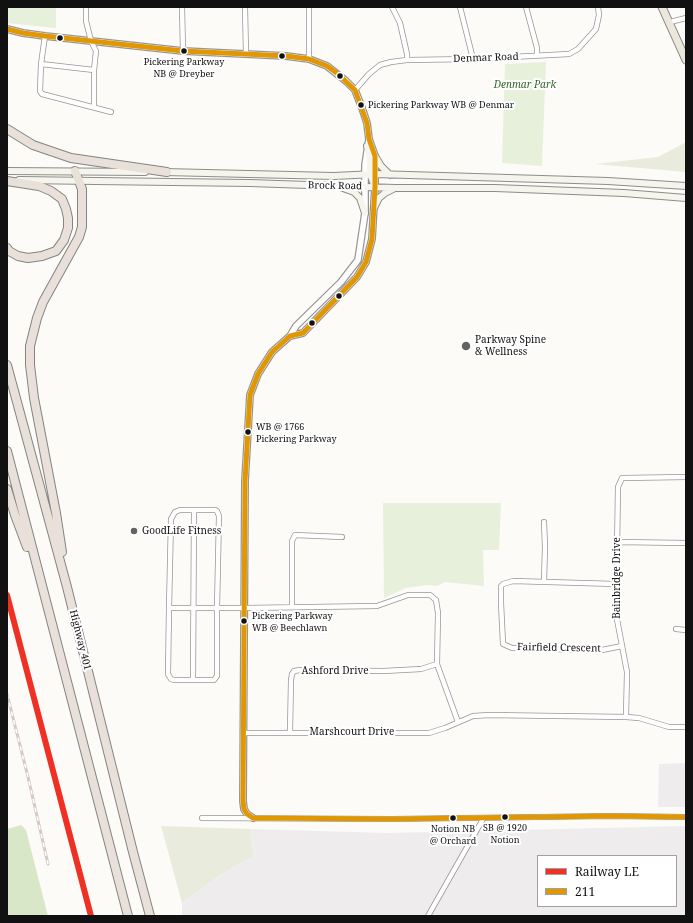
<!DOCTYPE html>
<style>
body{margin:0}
#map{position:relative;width:693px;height:923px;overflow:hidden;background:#fcfbf8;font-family:"Noto Serif",serif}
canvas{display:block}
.frame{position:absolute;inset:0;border:8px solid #111;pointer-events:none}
.legend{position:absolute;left:537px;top:855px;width:140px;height:52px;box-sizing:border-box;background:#fff;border:1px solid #a0a0a0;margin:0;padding:5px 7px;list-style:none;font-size:12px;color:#111}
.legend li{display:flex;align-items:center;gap:8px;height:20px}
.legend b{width:20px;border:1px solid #a0a0a0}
</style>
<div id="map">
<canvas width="693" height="923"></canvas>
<div class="frame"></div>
<ul class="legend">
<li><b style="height:5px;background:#ee3124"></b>Railway LE</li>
<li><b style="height:5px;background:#e09702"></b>211</li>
</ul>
</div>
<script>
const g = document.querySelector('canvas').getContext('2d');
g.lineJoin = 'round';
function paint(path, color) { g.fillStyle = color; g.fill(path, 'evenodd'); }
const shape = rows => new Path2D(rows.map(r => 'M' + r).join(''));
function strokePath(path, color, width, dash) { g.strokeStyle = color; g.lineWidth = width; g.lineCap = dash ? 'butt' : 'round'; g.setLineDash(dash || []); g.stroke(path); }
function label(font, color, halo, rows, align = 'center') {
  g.font = font + ' "Noto Serif",serif'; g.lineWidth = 4; g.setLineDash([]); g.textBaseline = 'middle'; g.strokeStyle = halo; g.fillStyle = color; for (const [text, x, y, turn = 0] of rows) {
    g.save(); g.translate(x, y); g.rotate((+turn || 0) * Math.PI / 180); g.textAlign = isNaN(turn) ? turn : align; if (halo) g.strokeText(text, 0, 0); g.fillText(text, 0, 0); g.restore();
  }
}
const industrial = shape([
 [686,763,686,807,658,807,659,764],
 [686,826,686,916,182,916,182,903,220,875,254,856,250,829,389,833],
 [538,856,676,856,676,906,538,906]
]);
const green = shape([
 [7,7,56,7,56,28,7,23],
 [546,62,542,166,502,163,505,64],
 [383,503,501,503,499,550,483,550,484,586,445,582,437,586,426,585,406,588,384,598]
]);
const forest = shape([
 [21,825,26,830,48,916,7,916,7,829]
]);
const cemetery = shape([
 [686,142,686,172,595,164,658,157],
 [161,826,250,829,254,856,220,875,182,903]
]);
const minor = shape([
 [86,7,86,21,91,41,96,51,94,70,94,107],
 [182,7,183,51],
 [245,7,246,54],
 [392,7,400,23,407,54,407,60],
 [460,7,473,59],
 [526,7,537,48,537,56],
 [670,22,686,18],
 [309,59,309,7],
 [41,64,45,36],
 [94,70,41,64,40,91,42,94,111,112],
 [355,90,369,74,380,65,391,62,407,60,473,59,569,54,578,49,596,29,599,15,598,7],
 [544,522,545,547,544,581],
 [617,542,686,543],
 [616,584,513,581,503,584,501,586,501,603,503,644,512,648,583,650,602,650,622,646],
 [292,607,292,541,295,535,342,537],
 [169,608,168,674,171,679,174,680,214,680,217,676,217,608,219,516,217,511,215,510,180,510,175,512,171,519,169,608,245,608,377,606,408,595,430,595,436,600,438,613,437,664,458,722],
 [676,629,686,630],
 [193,680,194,510],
 [626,717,639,718,669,727,686,727],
 [290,732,291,680,292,674,294,671,300,670,384,671,421,669,437,664],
 [244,733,429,733,445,728,473,716,489,715,626,717,627,672,616,614,618,487,622,478,686,477],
 [202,818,392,819,611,816,686,817],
 [428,916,483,819]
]);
const tertiary = shape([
 [7,29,23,33,45,36,183,51,286,56,309,59,327,66,346,81,355,90,362,108,367,123,369,139,375,156,375,187,372,239,366,262,357,277,303,333,290,336],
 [253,818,247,814,244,809,243,801,245,481,250,395,258,374,272,352,290,336,296,326,341,282,358,260,365,213,365,165,369,139]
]);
const secondary = shape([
 [367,146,370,155,370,174,375,187],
 [375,156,381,166,390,175],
 [7,171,145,172],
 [164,172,334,176,375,174,608,181,686,186],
 [19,180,250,183,395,188,495,188,624,193,686,198],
 [343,188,354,192,360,198,365,213],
 [374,208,379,198,385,193,393,189]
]);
const primary = shape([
 [662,7,686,60]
]);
const motorway = shape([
 [7,129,33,145,71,158,167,172],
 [7,181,39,186,51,191,62,199,66,209,68,218,68,228,64,240,56,251,42,256,28,258,18,256,9,251,7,248],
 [7,365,67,587,133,852,150,916],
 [7,451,128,916],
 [7,489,15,515,27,547],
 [62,552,56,513,34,398,30,365,30,346,37,318,43,302,79,237,82,227,82,189,75,171]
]);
const rail = shape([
 [7,694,28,777,48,864]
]);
const bus1 = shape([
 [7,29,23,33,45,36,183,51,286,56,309,59,327,66,338,74,355,90,367,123,369,139,375,156,375,187,372,239,366,262,357,277,303,333,290,336,272,352,258,374,250,395,245,481,243,801,244,809,247,814,253,818],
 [253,818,392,819,611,816,686,817]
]);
const rail1 = shape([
 [7,595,91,916]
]);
const markers = [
 [60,38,3.5,"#111"],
 [184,51,3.5,"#111"],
 [282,56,3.5,"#111"],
 [340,76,3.5,"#111"],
 [361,105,3.5,"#111"],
 [339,296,3.5,"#111"],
 [312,323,3.5,"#111"],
 [466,346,5,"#636362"],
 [248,432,3.5,"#111"],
 [134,531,4,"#636362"],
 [244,621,3.5,"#111"],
 [505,817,3.5,"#111"],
 [453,818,3.5,"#111"]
];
const busNames = [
 ["Pickering Parkway",184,62],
 ["NB @ Dreyber",184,74],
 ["Pickering Parkway WB @ Denmar",368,105,"left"],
 ["WB @ 1766",256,427,"left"],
 ["Pickering Parkway",256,439,"left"],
 ["Pickering Parkway",252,616,"left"],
 ["WB @ Beechlawn",252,628,"left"],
 ["SB @ 1920",505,828],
 ["Notion",505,840],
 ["Notion NB",453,829],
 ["@ Orchard",453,841]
];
const streetNames = [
 ["Denmar Road",486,58,-2],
 ["Brock Road",335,186,1],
 ["Bainbridge Drive",617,578,-90],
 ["Highway 401",80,640,76],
 ["Fairfield Crescent",559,648,1],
 ["Ashford Drive",335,671],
 ["Marshcourt Drive",352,732]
];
const parkNames = [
 ["Denmar Park",525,85]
];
const poiNames = [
 ["Parkway Spine",475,340],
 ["& Wellness",475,352],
 ["GoodLife Fitness",142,531]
];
paint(industrial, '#efecee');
paint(green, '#e7f0da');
paint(forest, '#d8e7c8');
paint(cemetery, '#e9ecdc');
strokePath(minor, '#979695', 6);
strokePath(tertiary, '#979695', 8);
strokePath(secondary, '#8d8d8c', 8);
strokePath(primary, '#848482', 9);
strokePath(motorway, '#848482', 10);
strokePath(minor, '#fffefe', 4.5);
strokePath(tertiary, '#fffefe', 5.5);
strokePath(secondary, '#f5f4ed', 6);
strokePath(primary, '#ebe7dd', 7);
strokePath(motorway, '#e8e0d9', 8);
strokePath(rail, '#d7c7c8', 3);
strokePath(rail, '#fff', 1.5, [4.5]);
strokePath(bus1, '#e09702', 5);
strokePath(rail1, '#ee3124', 6);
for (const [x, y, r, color] of markers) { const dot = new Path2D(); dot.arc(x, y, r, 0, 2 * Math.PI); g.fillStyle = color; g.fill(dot); strokePath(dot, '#fff', 1.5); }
label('9px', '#111', '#fff', busNames);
label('10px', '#111', '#fff', streetNames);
label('italic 10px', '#356525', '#fff', parkNames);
label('10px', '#111', '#fff', poiNames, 'left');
</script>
